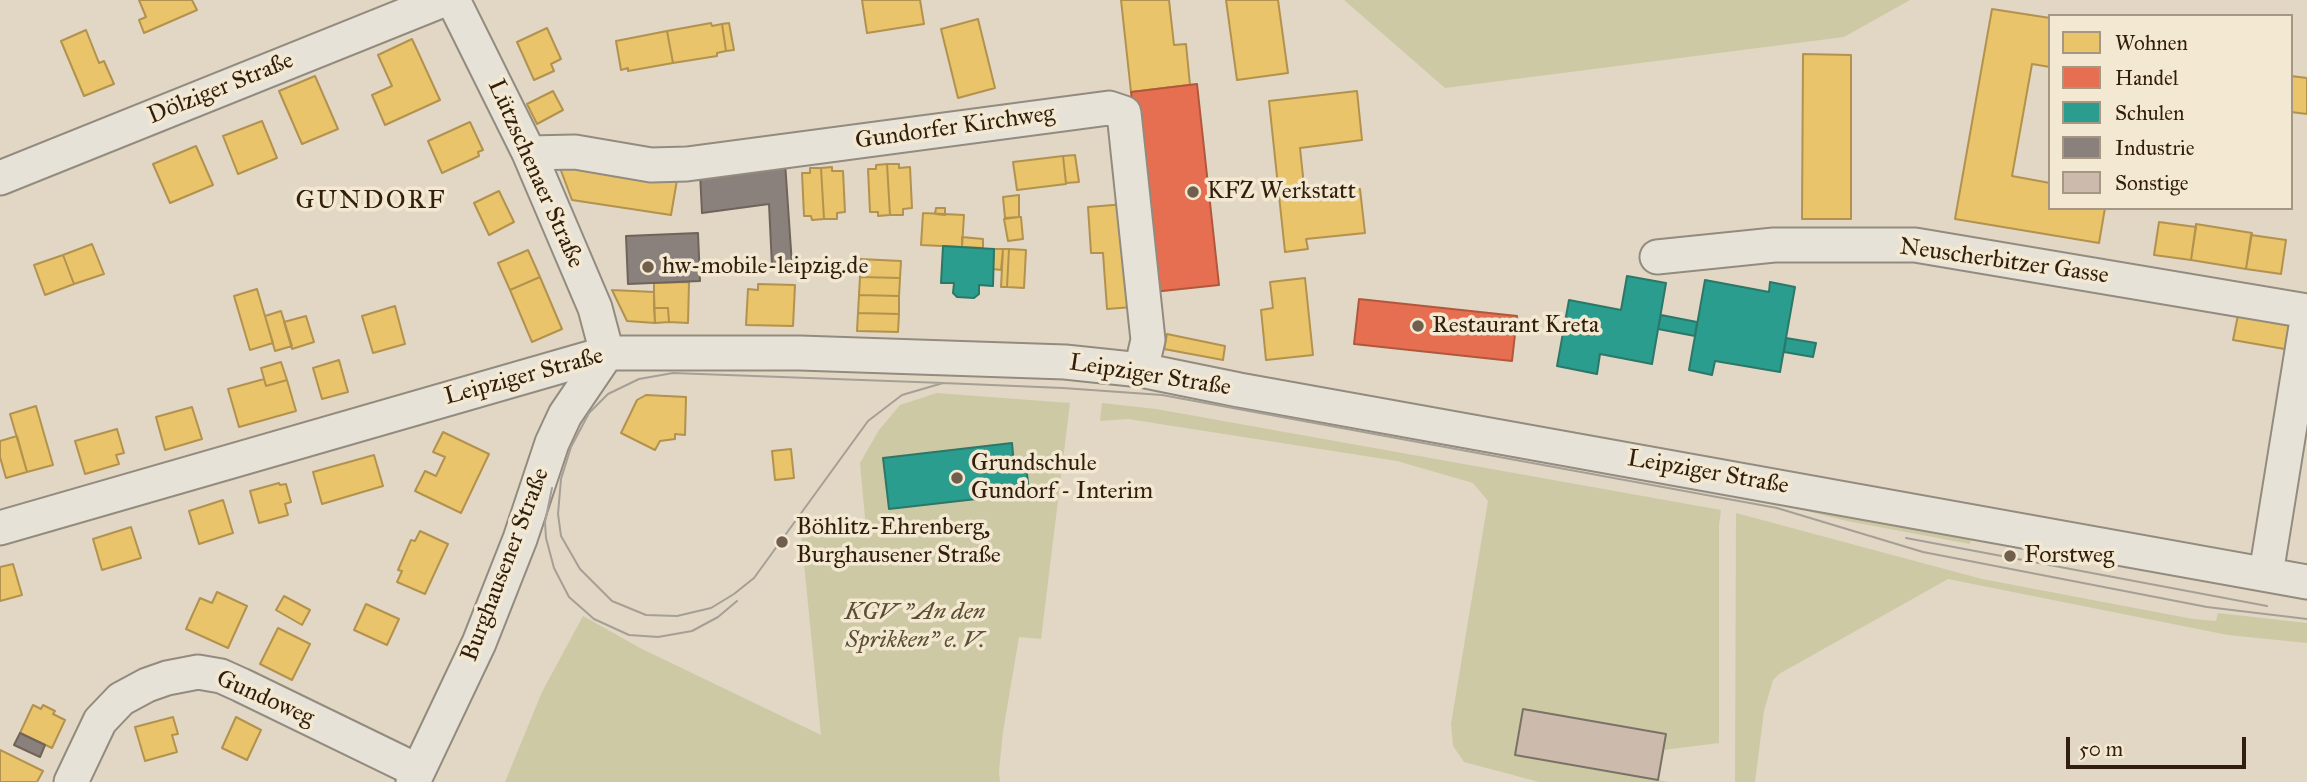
<!DOCTYPE html>
<meta charset="utf-8">
<style>
body{margin:0}
#map{position:relative;width:2307px;height:782px;overflow:hidden;background:#e1d7c4;font-family:"IM FELL Great Primer",serif}
canvas{display:block}
.legend{position:absolute;left:2048px;top:14px;width:245px;height:196px;box-sizing:border-box;background:#f3e8d1;border:2px solid #a69782;margin:0;padding:9px 12px;list-style:none;font-size:21px;color:#321e0c}
.legend li{display:flex;align-items:center;gap:14px;height:35px}
.legend b{width:35px;border:2px solid #a69782}
.scale{position:absolute;left:2066px;top:737px;width:180px;height:32px;box-sizing:border-box;border:4px solid #321e0c;border-top:0;padding-left:9px;font-size:21px;line-height:24px;white-space:nowrap;color:#321e0c;-webkit-text-stroke:5px #f3e8d1;paint-order:stroke}
</style>
<div id="map">
<canvas width="2307" height="782"></canvas>
<ul class="legend">
<li><b style="height:19px;background:#e9c46a"></b>Wohnen</li>
<li><b style="height:19px;background:#e76f51"></b>Handel</li>
<li><b style="height:19px;background:#2a9d8f"></b>Schulen</li>
<li><b style="height:19px;background:#8a817c"></b>Industrie</li>
<li><b style="height:19px;background:#ccbaad"></b>Sonstige</li>
</ul>
<div class="scale">50 m</div>
</div>
<script>
const g = document.querySelector('canvas').getContext('2d');
g.lineJoin = 'round';
function paint(path, color) { g.fillStyle = color; g.fill(path, 'evenodd'); }
const shape = rows => new Path2D(rows.map(r => 'M' + r).join(''));
function strokePath(path, color, width, dash) { g.strokeStyle = color; g.lineWidth = width; g.lineCap = dash ? 'butt' : 'round'; g.setLineDash(dash || []); g.stroke(path); }
function label(font, color, halo, rows, align = 'center') {
  g.font = font + ' "IM FELL Great Primer",serif'; g.lineWidth = 7; g.setLineDash([]); g.textBaseline = 'middle'; g.strokeStyle = halo; g.fillStyle = color; for (const [text, x, y, turn = 0] of rows) {
    g.save(); g.translate(x, y); g.rotate((+turn || 0) * Math.PI / 180); g.textAlign = isNaN(turn) ? turn : align; if (halo) g.strokeText(text, 0, 0); g.fillText(text, 0, 0); g.restore();
  }
}
const green = shape([
 [1344,0,1910,0,1844,37,1445,88],
 [937,393,1070,403,1041,639,1019,637,1003,732,999,771,1000,782,505,782,542,692,583,616,642,649,821,735,801,533,866,529,860,463,879,430,900,405],
 [1102,403,1156,409,1721,510,1719,525,1719,743,1663,750,1665,734,1524,709,1658,780,1669,782,1539,782,1464,762,1453,746,1451,724,1488,501,1473,483,1397,461,1128,419,1100,421],
 [1800,503,1972,534,1970,544,1847,521,1798,509],
 [1736,513,1982,579,2193,619,2216,621,2218,613,2307,623,2307,643,2228,635,1948,579,1779,674,1773,680,1764,711,1755,782,1735,782]
]);
const homes = shape([
 [139,0,192,0,197,10,144,33,139,20,146,17,139,0],
 [862,0,920,0,924,24,867,33,862,0],
 [1121,0,1169,0,1174,45,1186,44,1190,85,1131,92,1121,0],
 [1226,0,1278,0,1288,73,1237,80,1226,0],
 [1992,9,2050,18,2050,67,2032,64,2012,176,2050,183,2050,208,2105,208,2099,243,1955,219,1992,9],
 [978,19,995,88,958,98,941,29,978,19],
 [711,23,712,26,722,24,726,51,717,53,717,56,673,63,667,31,711,23],
 [729,23,734,50,726,51,722,24,729,23],
 [547,28,561,59,551,64,554,71,534,80,517,42,547,28],
 [86,30,99,63,104,61,114,84,84,96,61,41,86,30],
 [667,31,673,63,628,71,628,68,621,70,616,41,667,31],
 [412,39,440,100,385,125,372,95,392,86,378,55,412,39],
 [1803,54,1851,55,1851,219,1802,219,1803,54],
 [315,76,338,129,302,144,279,91,315,76],
 [2291,76,2307,78,2307,114,2291,112,2291,76],
 [553,91,563,110,537,124,527,104,553,91],
 [1357,91,1362,140,1300,148,1305,195,1360,189,1365,233,1306,239,1308,249,1285,252,1269,101,1357,91],
 [262,121,277,158,238,174,223,136,262,121],
 [470,122,483,150,478,152,479,156,442,173,428,141,470,122],
 [196,146,213,185,170,203,153,164,196,146],
 [1075,155,1079,182,1066,183,1063,156,1075,155],
 [1063,156,1066,184,1017,190,1013,162,1063,156],
 [571,164,677,180,671,215,572,200,560,168,571,164],
 [887,164,890,215,878,216,878,212,870,212,868,169,876,169,876,165,887,164],
 [887,164,899,164,899,168,910,167,912,208,903,209,903,215,890,215,887,164],
 [832,167,832,171,843,171,845,212,837,213,837,219,824,219,821,168,832,167],
 [810,168,821,168,824,219,812,220,811,216,804,216,802,173,810,173,810,168],
 [499,191,514,222,489,235,474,203,499,191],
 [1019,195,1019,217,1005,218,1003,197,1019,195],
 [1126,204,1133,307,1107,309,1103,253,1091,253,1088,207,1126,204],
 [936,208,945,208,945,215,935,214,936,208],
 [923,213,964,215,962,247,921,245,923,213],
 [1019,217,1021,217,1023,239,1008,241,1004,219,1019,217],
 [2159,222,2196,227,2191,260,2154,255,2159,222],
 [2196,224,2252,233,2246,269,2191,260,2196,224],
 [2251,235,2286,240,2281,274,2246,269,2251,235],
 [962,237,983,239,983,248,962,247,962,237],
 [92,244,104,274,74,284,63,255,92,244],
 [994,249,1003,249,1001,270,993,269,994,249],
 [1003,249,1009,249,1007,287,1001,287,1003,249],
 [1009,249,1026,250,1024,288,1007,287,1009,249],
 [528,250,540,277,510,290,498,263,528,250],
 [63,255,74,284,45,295,34,265,63,255],
 [860,259,901,261,900,278,860,277,860,259],
 [540,277,562,329,532,342,510,290,540,277],
 [860,277,900,278,899,296,859,295,860,277],
 [1305,278,1313,355,1266,360,1261,310,1273,308,1270,282,1305,278],
 [689,282,688,323,669,322,668,308,654,308,654,283,689,282],
 [758,284,795,285,793,326,746,325,748,289,758,290,758,284],
 [257,289,273,343,250,350,234,296,257,289],
 [612,290,654,292,655,323,627,321,612,290],
 [859,295,899,296,899,314,858,313,859,295],
 [395,306,405,344,373,353,362,316,395,306],
 [654,308,668,308,669,322,655,323,654,308],
 [281,311,292,346,275,351,265,316,281,311],
 [858,313,899,314,898,332,857,331,858,313],
 [2238,315,2300,326,2296,351,2233,340,2238,315],
 [306,316,314,342,292,349,284,322,306,316],
 [1167,334,1225,346,1223,360,1164,349,1167,334],
 [339,360,348,392,322,399,313,368,339,360],
 [281,362,287,380,266,386,261,368,281,362],
 [264,379,266,386,287,380,296,411,239,427,228,389,264,379],
 [646,395,686,397,685,435,675,434,675,439,660,441,655,450,621,433,637,400,646,395],
 [36,406,53,465,27,472,10,414,36,406],
 [192,407,202,439,165,450,156,417,192,407],
 [117,429,124,453,116,455,119,464,85,474,75,441,117,429],
 [443,432,489,454,461,513,415,491,425,471,436,476,445,457,433,452,443,432],
 [17,436,27,472,6,478,0,457,0,441,17,436],
 [791,449,794,478,775,480,772,451,791,449],
 [374,455,383,486,322,504,313,472,374,455],
 [279,483,280,485,286,484,291,502,285,504,288,515,259,523,250,491,279,483],
 [223,500,233,533,199,544,189,511,223,500],
 [131,527,141,558,102,570,93,539,131,527],
 [420,531,448,544,425,594,397,582,402,571,398,570,411,540,415,541,420,531],
 [13,564,22,595,0,601,0,567,13,564],
 [217,592,247,606,228,648,186,629,200,598,212,603,217,592],
 [284,596,310,610,302,625,276,610,284,596],
 [366,604,399,619,387,645,354,630,366,604],
 [278,628,310,644,292,680,260,664,278,628],
 [33,705,41,709,43,705,55,711,53,714,65,720,52,748,20,733,33,705],
 [173,717,178,734,172,735,177,752,145,761,135,727,173,717],
 [236,717,261,730,247,760,222,748,236,717],
 [0,750,43,771,37,782,0,782,0,750]
]);
const shops = shape([
 [1197,84,1219,285,1153,292,1131,92,1197,84],
 [1359,299,1517,316,1512,361,1354,344,1359,299]
]);
const schools = shape([
 [943,246,994,249,993,286,979,285,979,294,974,298,957,297,953,293,954,283,941,283,943,246],
 [1627,276,1666,283,1652,364,1600,354,1597,374,1557,366,1569,300,1621,310,1627,276],
 [1705,280,1769,292,1770,282,1795,287,1780,372,1715,361,1712,375,1689,370,1705,280],
 [1661,315,1697,322,1695,336,1658,329,1661,315],
 [1786,338,1816,343,1813,357,1784,352,1786,338],
 [1012,443,1014,464,1026,463,1029,493,889,509,883,458,1012,443]
]);
const industry = shape([
 [785,162,792,265,772,266,769,204,702,213,700,173,785,162],
 [698,233,700,281,628,284,626,236,698,233],
 [20,733,45,745,40,757,14,745,20,733]
]);
const building = shape([
 [1523,709,1666,734,1658,780,1515,755,1523,709]
]);
const minor = shape([
 [453,0,529,153,595,308,607,353],
 [529,153,575,152,651,165,687,164,1109,108,1124,113,1148,340,1141,370],
 [0,178,443,0],
 [1657,257,1774,245,1915,245,2307,311],
 [0,528,607,353,800,353,1065,362,1141,370,1239,390,2307,582],
 [2266,574,2307,320],
 [71,782,100,721,121,699,147,685,167,678,198,672,221,676,241,685,418,771],
 [413,782,479,643,520,539,552,443,565,415,607,353]
]);
const tram = shape([
 [943,383,902,395,868,421,754,578,734,594,711,608,677,616,646,615,612,601,580,569,561,536,558,514,561,479,571,447,589,413,608,394,639,379,673,373,943,383,1063,388,1162,395,1728,499,1777,508,1923,552,2207,607,2307,619],
 [552,488,545,522,546,538,554,568,569,597,594,619,629,635,658,637,692,631,718,617,737,601],
 [1906,538,2267,606]
]);
const markers = [
 [1193,192,7,"#6f5f4c"],
 [648,267,7,"#6f5f4c"],
 [1418,326,7,"#6f5f4c"],
 [957,478,7,"#6f5f4c"],
 [782,542,7,"#6f5f4c"],
 [2010,556,7,"#6f5f4c"]
];
const streetNames = [
 ["Dölziger Straße",221,89,-22],
 ["Gundorfer Kirchweg",955,128,-8],
 ["Lützschenaer Straße",535,174,66],
 ["Neuscherbitzer Gasse",2004,262,8],
 ["Leipziger Straße",1150,376,9],
 ["Leipziger Straße",524,377,-15],
 ["Leipziger Straße",1708,473,10],
 ["Burghausener Straße",506,565,-69],
 ["Gundoweg",265,699,24]
];
const poiNames = [
 ["KFZ Werkstatt",1207,192],
 ["hw-mobile-leipzig.de",662,267],
 ["Restaurant Kreta",1432,326],
 ["Grundschule",971,464],
 ["Gundorf - Interim",971,492],
 ["Böhlitz-Ehrenberg,",796,528],
 ["Burghausener Straße",796,556],
 ["Forstweg",2024,556]
];
const parkNames = [
 ["KGV \"An den",915,613],
 ["Sprikken\" e. V.",915,641]
];
const neighbourhoodNames = [
 ["GUNDORF",371,202]
];
paint(green, '#cdc9a5');
paint(homes, '#e9c46a');
strokePath(homes, '#b2924e', 2);
paint(shops, '#e76f51');
strokePath(shops, '#b1573c', 2);
paint(schools, '#2a9d8f');
strokePath(schools, '#2c7768', 2);
paint(industry, '#8a817c');
strokePath(industry, '#70635a', 2);
paint(building, '#ccbaad');
strokePath(building, '#7a7265', 2);
strokePath(minor, '#938b7e', 37);
strokePath(minor, '#e7e2d8', 33);
strokePath(tram, '#a59f96', 2);
for (const [x, y, r, color] of markers) { const dot = new Path2D(); dot.arc(x, y, r, 0, 2 * Math.PI); g.fillStyle = color; g.fill(dot); strokePath(dot, '#f3e8d1', 2.5); }
label('24px', '#321e0c', '#f3e8d1', streetNames);
label('24px', '#321e0c', '#f3e8d1', poiNames, 'left');
label('italic 24px', '#5c4e32', '#f3e8d1', parkNames);
g.letterSpacing = '2px';
label('26px', '#321e0c', '#f3e8d1', neighbourhoodNames);
g.letterSpacing = '0px';
</script>
